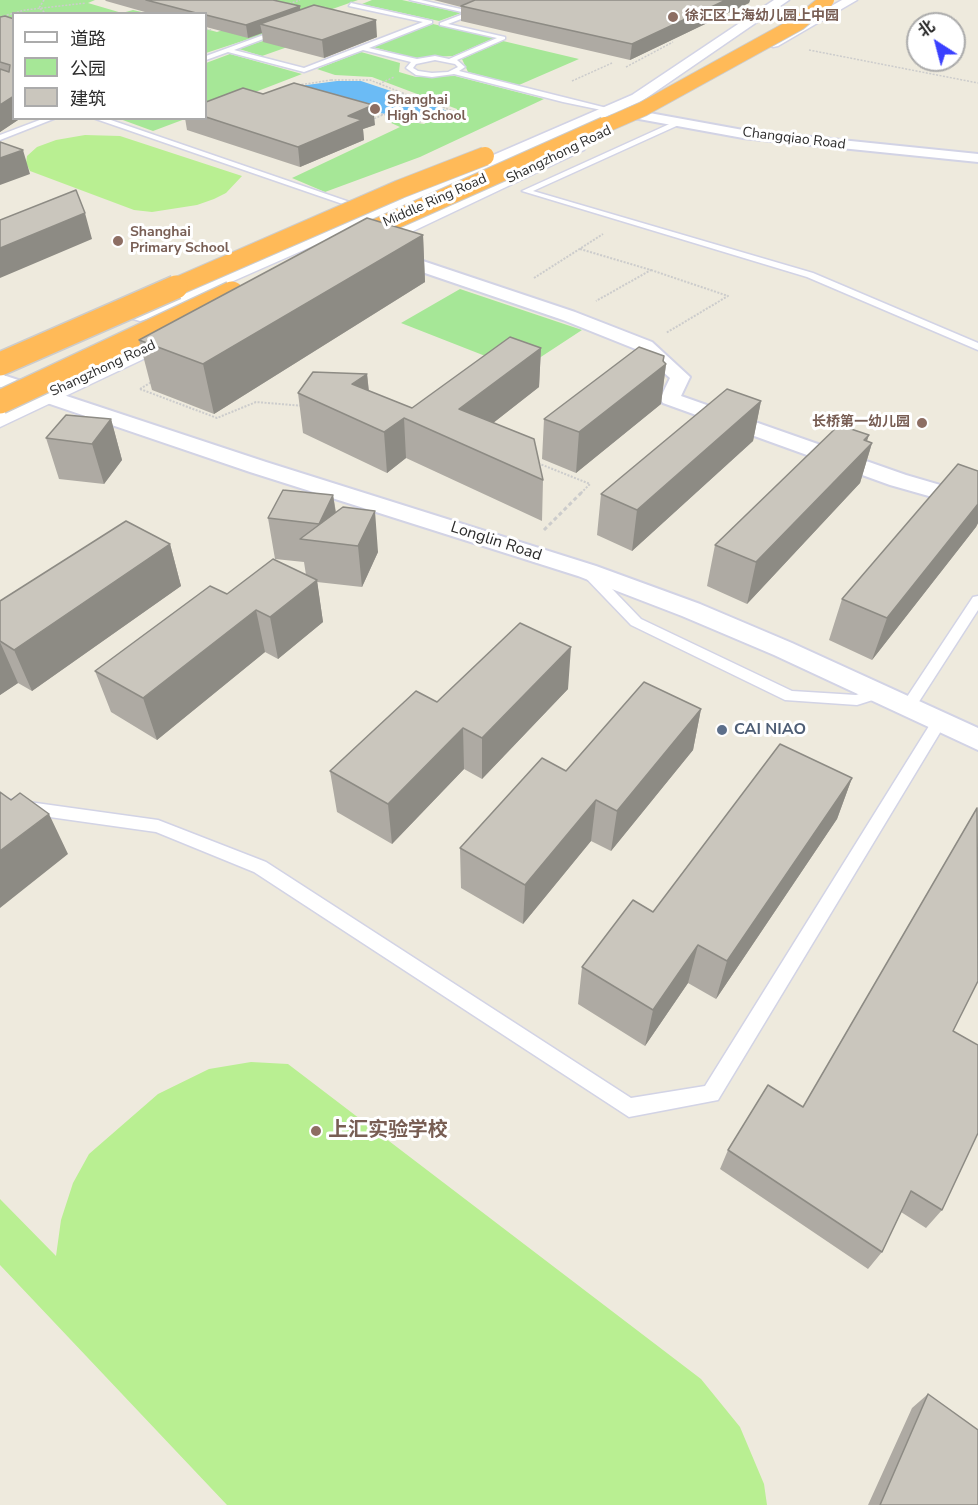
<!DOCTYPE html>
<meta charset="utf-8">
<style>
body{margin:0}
#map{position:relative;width:978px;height:1505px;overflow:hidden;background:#eeeadd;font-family:"Nunito Sans","Noto Sans SC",sans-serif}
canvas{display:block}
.legend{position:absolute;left:12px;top:12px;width:195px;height:108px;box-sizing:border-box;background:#fff;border:2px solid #ababab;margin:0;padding:8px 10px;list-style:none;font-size:18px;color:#2c2c2c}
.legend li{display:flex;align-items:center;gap:12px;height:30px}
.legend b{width:30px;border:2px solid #ababab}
.north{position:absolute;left:906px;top:12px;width:60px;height:60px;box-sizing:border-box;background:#fff;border:2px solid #ababab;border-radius:50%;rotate:324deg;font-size:16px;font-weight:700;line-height:24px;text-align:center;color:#2c2c2c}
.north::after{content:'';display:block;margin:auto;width:21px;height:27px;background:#3a40ff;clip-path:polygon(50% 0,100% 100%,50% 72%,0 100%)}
</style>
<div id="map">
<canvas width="978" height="1505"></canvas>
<ul class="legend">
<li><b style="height:8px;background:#fff"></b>道路</li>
<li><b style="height:16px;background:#a6e797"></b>公园</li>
<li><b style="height:16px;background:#cac6bd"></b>建筑</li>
</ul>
<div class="north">北</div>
</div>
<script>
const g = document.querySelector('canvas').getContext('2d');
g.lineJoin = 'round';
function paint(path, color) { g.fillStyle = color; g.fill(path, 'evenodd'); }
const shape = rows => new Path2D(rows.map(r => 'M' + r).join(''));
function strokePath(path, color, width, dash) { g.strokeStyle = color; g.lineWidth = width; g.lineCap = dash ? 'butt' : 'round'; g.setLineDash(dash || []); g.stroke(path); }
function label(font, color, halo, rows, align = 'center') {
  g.font = font + ' "Nunito Sans","Noto Sans SC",sans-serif'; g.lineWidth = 6; g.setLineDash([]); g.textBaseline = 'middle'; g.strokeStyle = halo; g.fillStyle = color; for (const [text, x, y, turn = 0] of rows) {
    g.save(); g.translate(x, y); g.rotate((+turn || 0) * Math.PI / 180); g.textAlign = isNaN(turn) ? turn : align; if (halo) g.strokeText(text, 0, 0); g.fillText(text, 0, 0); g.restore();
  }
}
const green = shape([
 [0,0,95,0,88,3,122,13,133,10,146,13,14,14,13,22,0,19],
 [231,0,358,0,284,26],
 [372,0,402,0,461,13,439,21,362,4],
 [243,23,273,31,206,53,206,29,217,32],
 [433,24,494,38,453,56,414,58,373,47],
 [289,32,313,38,262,56,239,49],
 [503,41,579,59,519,85,468,72,462,59],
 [361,52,400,63,399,72,416,77,455,76,544,99,420,157,325,192,292,178,400,127,389,122,395,119,424,124,434,118,457,118,457,109,372,77,335,75,317,69],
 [230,54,302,74,206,111,206,63],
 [120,119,185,119,153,131],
 [460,289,582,330,521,370,401,323]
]);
const pitch = shape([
 [85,135,120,136,242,176,226,193,214,199,197,205,152,212,134,210,30,171,26,163,27,156,37,147,56,140],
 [251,1062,288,1064,701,1379,740,1427,764,1484,767,1505,227,1505,0,1265,0,1199,56,1256,61,1220,73,1183,89,1154,158,1094,209,1069]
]);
const water = shape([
 [337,81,361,81,430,104,436,102,443,105,439,107,452,114,441,116,429,115,419,120,385,114,345,106,299,86]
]);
const pathFar2 = shape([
 [44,0,39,8,47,14],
 [286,5,300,0],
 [0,17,25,10,86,3],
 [206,29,211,30],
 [809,50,978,83],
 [626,67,673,42],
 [331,80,370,80,420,100,436,99,448,104,442,107,456,112,452,116,430,116,420,122,298,97,287,90,299,85,331,80],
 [572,81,612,63],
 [379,84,394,77],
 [371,120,406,105,415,106,428,100]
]);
const pathFar1 = shape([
 [580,249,651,270,596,301],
 [651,270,728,296,666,333],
 [534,278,603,234],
 [140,389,217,418,256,402,304,406],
 [140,389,153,381],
 [535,462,590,484,581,493]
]);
const path = shape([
 [544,530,582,492]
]);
const lane = shape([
 [410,0,421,0,474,12,474,14,448,24,505,37,505,39,457,60,465,67,459,71,615,110,611,112,563,102,454,74,432,77,416,75,406,68,411,62,363,50,304,72,228,52,206,60,206,56,280,29,282,32,234,50,304,68,423,22,349,6,351,3,432,21,432,23,369,48,417,59,435,56,449,59,497,38,440,25,440,23,466,13,410,0],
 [435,60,455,64,458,67,448,72,432,73,418,71,413,68,416,64,435,60],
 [45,118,56,118,0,140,0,135,45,118],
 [93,118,105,118,370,209,363,211,93,118],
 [676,121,683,123,533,191,813,273,978,343,978,350,807,277,522,191,676,121],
 [587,567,592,568,641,619,792,691,856,695,877,688,884,693,882,697,857,705,785,700,631,625,582,574,581,571,582,568,587,567],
 [978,596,978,610,913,711,903,711,901,707,903,703,973,597,978,596],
 [939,717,946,722,944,726,718,1100,629,1117,254,872,156,832,0,810,0,798,158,820,266,862,631,1098,705,1086,934,718,939,717]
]);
const street = shape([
 [611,106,743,130,978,154,978,162,743,138,606,113,604,110,606,107,611,106],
 [387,249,575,312,652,342,690,377,681,396,906,475,978,496,978,510,890,485,663,403,660,399,670,378,638,350,563,320,381,258,379,254,381,250,387,249],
 [0,374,266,462,596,566,700,604,792,643,978,728,978,750,774,655,682,616,578,576,250,472,0,387,0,374]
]);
const secondary = shape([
 [774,0,789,0,642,101,147,319,140,321,133,319,129,315,133,311,632,95,774,0],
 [842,0,857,0,778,46,773,47,766,43,842,0],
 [578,141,584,142,586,146,584,150,369,252,355,252,352,248,355,244,578,141],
 [182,326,190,327,193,332,190,337,0,427,0,411,182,326]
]);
const highwayBridgeFar2 = shape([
 [602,127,643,109,799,23,827,0]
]);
const highwayBridgeFar1 = shape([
 [345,242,605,126],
 [173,288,400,189,485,156]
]);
const highwayBridge = shape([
 [0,364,176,287],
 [0,402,232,293]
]);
const wall = shape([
 [105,0,273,0,377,37,324,58,263,42,262,33,248,38,206,27,206,14,152,14,106,1],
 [434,0,750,0,749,3,630,60,461,21,461,7],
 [5,16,14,118,21,118,0,132,0,17],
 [206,102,375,125,363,129,364,140,300,167,187,130,185,118,206,118],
 [423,235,425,282,214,414,152,390,139,340],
 [541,348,539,387,493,423,543,480,542,521,406,458,387,473,303,433,298,393,367,374,369,391,412,408],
 [664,356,664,362,666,364,661,404,576,473,542,459,544,419],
 [761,401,753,441,632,551,597,535,601,494],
 [111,419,122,460,104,484,59,479,46,438],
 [867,441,872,443,860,483,747,604,707,586,715,545],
 [978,471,978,523,976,527,872,660,829,640,842,599],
 [333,495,336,512,378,552,362,587,317,582,323,622,278,659,265,652,157,740,111,712,95,671,227,594,306,575,304,562,275,559,268,518],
 [170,544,181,586,32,691,18,683,0,695,0,601],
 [568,689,482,779,464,769,392,844,337,812,330,771,437,702],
 [701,709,693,750,611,851,591,841,523,924,461,888,460,848,566,771],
 [852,778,837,819,716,999,688,983,645,1046,578,1004,582,967,653,912],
 [953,1031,942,1210,926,1228,901,1212,882,1252,868,1269,720,1169,728,1150],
 [928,1394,978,1505,868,1505,912,1408]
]);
const shadedWall = shape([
 [726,0,750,0,749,3,630,60,632,44],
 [300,6,301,19,260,24,262,33,248,38,246,25],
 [376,20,377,37,324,58,322,40],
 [14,96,14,118,21,118,0,132,0,105],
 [373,105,375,125,363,129,364,140,300,167,298,147,348,116],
 [23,150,30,174,0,185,0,158],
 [85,213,92,239,0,278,0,248],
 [423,235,425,282,214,414,203,364],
 [541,348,539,387,465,445,459,409],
 [664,356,663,366,666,364,661,404,576,473,579,432],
 [367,374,371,414,352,384],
 [761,401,753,441,632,551,637,510],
 [404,418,406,458,387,473,384,432],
 [111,419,122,460,104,484,92,444],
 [869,435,864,450,872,443,860,483,747,604,756,562],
 [333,495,339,536,319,524],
 [978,499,978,523,976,527,872,660,887,618],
 [375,511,378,552,362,587,358,546],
 [170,544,181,586,32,691,14,650],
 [317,580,323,622,278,659,270,617],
 [256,610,265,652,157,740,143,698],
 [0,642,18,683,0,695],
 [571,647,568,689,482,779,482,738],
 [701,709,693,750,611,851,617,811],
 [463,728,464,769,392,844,388,804],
 [852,778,837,819,716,999,727,961],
 [596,800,591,841,523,924,525,885],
 [49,814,68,854,0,908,0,851],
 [698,945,688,983,645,1046,653,1010]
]);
const building = shape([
 [146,0,273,0,300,6,246,25,206,15,206,14,200,14,146,0],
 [475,0,726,0,632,44,461,6,475,0],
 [314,5,376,20,322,40,260,24,314,5],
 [5,16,14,19,14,96,0,105,0,69,9,72,10,65,0,62,0,17,5,16],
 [294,83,373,105,348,116,362,120,298,147,206,117,206,102,243,88,263,94,294,83],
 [0,142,23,150,0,158,0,142],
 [76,190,85,213,0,248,0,220,76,190],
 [367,218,423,235,203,364,139,340,367,218],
 [510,337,541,348,459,409,534,439,543,480,404,418,384,432,298,393,313,372,367,374,352,384,412,408,510,337],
 [639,347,664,356,663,361,666,364,579,432,544,419,639,347],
 [727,389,761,401,637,510,601,494,727,389],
 [66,415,111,419,92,444,46,438,66,415],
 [839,425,869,435,864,440,872,443,756,562,715,545,839,425],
 [958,464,978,471,978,504,887,618,842,599,958,464],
 [283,490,333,495,319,524,268,518,283,490],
 [343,507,375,511,358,546,300,539,343,507],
 [126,521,170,544,14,650,0,641,0,601,126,521],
 [273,559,317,580,270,617,256,610,143,698,95,671,210,586,227,594,273,559],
 [520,623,571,647,482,738,463,728,388,804,330,771,416,691,437,702,520,623],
 [644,682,701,709,617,811,596,800,525,885,460,848,542,758,566,771,644,682],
 [780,744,852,778,727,961,698,945,653,1010,582,967,633,900,653,912,780,744],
 [0,792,11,800,20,793,49,814,0,851,0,792],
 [977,808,978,981,953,1031,978,1045,978,1133,942,1210,911,1191,882,1252,728,1150,768,1085,803,1107,977,808],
 [928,1394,978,1430,978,1505,880,1505,928,1394]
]);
const markers = [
 [673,17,6,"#8d6e63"],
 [375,109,6,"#8d6e63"],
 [118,241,6,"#8d6e63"],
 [922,423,6,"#8d6e63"],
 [722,730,6,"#5c6f8a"],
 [316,1131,6,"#8d6e63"]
];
const farEducationnames = [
 ["徐汇区上海幼儿园上中园",685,17],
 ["Shanghai",387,101],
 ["High School",387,117],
 ["Shanghai",130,233],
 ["Primary School",130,249],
 ["长桥第一幼儿园",910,423,"right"]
];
const farStreetnames = [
 ["Changqiao Road",794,139,7],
 ["Shangzhong Road",559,155,-26],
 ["Middle Ring Road",435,201,-24],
 ["Shangzhong Road",103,369,-25]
];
const streetNames = [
 ["Longlin Road",496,542,18]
];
const serviceNames = [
 ["CAI NIAO",734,730]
];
const nearEducationnames = [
 ["上汇实验学校",328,1131]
];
paint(green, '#a6e797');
paint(pitch, '#b9ef92');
paint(water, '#6bbbf5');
strokePath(lane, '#d2d3e5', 3);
strokePath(street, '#d2d3e5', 4);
strokePath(secondary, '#d2d3e5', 3);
strokePath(pathFar2, '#ccc', 1.5, [2, 1.5]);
strokePath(pathFar1, '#ccc', 2, [2, 1.5]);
strokePath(path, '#ccc', 3, [4, 3]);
paint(lane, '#fff');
paint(street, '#fff');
paint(secondary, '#fff');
strokePath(highwayBridgeFar2, '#ccc', 16, []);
strokePath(highwayBridgeFar1, '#ccc', 20, []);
strokePath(highwayBridge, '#ccc', 26, []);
strokePath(highwayBridgeFar2, '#ffba58', 14);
strokePath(highwayBridgeFar1, '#ffba58', 18);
strokePath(highwayBridge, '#ffba58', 23);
paint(wall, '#aeaaa3');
paint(shadedWall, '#8d8b84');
paint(building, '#cac6bd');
strokePath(building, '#8d8b84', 1.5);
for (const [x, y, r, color] of markers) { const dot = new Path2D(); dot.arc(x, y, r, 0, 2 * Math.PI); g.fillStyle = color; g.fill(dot); strokePath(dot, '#fff', 2); }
label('bold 14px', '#785e54', '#fff', farEducationnames, 'left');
label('14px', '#2c2c2c', '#fff', farStreetnames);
label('16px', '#2c2c2c', '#fff', streetNames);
label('bold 16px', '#4e5e75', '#fff', serviceNames, 'left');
label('bold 20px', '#785e54', '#fff', nearEducationnames, 'left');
</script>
